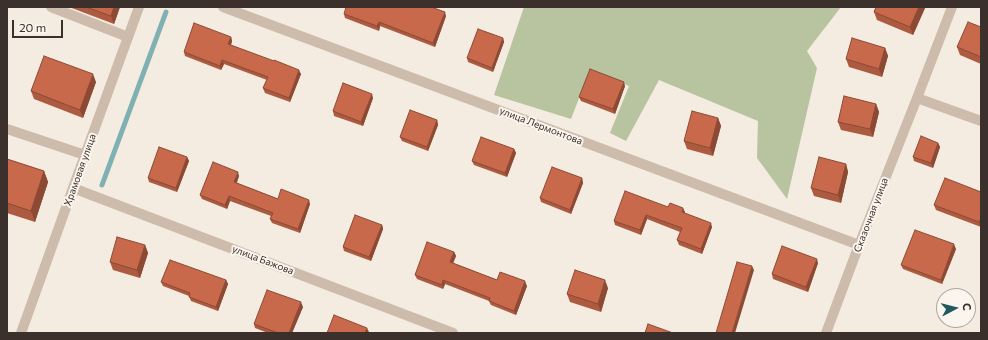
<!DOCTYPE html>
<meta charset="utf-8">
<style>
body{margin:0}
#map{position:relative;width:988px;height:340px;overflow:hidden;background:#f4ebe1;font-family:Commissioner,sans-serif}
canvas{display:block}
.frame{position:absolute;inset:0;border:8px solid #3b302b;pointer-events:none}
.north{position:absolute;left:936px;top:288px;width:40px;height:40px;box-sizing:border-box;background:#fbf5ee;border:1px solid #aea6a0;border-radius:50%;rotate:83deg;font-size:11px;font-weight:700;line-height:16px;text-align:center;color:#3b302b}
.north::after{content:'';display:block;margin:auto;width:14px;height:18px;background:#1f5a5e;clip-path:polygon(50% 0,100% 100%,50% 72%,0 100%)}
.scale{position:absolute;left:12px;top:20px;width:51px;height:18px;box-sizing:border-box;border:2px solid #3b302b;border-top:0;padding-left:5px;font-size:12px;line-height:14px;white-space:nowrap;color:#3b302b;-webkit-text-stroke:3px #fbf5ee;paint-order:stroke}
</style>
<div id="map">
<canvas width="988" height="340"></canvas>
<div class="frame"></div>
<div class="north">С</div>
<div class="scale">20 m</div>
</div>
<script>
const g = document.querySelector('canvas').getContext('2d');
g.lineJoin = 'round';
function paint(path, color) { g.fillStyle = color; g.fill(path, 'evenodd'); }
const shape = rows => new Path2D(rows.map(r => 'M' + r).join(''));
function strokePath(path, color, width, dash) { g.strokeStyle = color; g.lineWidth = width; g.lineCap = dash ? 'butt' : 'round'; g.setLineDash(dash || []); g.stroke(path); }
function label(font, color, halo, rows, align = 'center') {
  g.font = font + ' Commissioner,sans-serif'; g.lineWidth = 4; g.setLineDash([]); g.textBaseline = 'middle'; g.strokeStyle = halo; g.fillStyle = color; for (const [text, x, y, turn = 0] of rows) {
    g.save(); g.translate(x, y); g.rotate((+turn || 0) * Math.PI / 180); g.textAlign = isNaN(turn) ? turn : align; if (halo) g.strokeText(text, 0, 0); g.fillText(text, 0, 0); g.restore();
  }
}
const green = shape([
 [524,7,841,7,807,51,817,68,787,199,757,158,758,121,659,80,626,141,610,133,629,86,590,70,571,119,494,95]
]);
const stream = shape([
 [102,185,166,12]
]);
const service = shape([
 [51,7,128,37]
]);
const minor = shape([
 [223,7,859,245],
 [917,98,952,7],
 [7,129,85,155],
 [73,188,453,333],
 [21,333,73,188,139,7],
 [826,333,859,245,917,98,981,121]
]);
const wall = shape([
 [69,7,120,7,114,24],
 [925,8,913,35,877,20,874,12],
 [344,14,446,16,435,47,380,26,379,31,345,18],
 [981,27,981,64,960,55,957,47],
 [231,37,232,41,231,45,301,74,290,102,265,93,263,88,267,80,224,64,221,70,185,56,184,52],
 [503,38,504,42,493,72,468,62,467,58],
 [885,48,888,56,882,77,849,67,846,59],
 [96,82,83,118,34,99,31,91],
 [625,86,615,114,581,101,579,97],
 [373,98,363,126,334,116,333,111],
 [876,104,879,112,873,137,841,130,838,122],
 [718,118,721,126,713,156,687,149,684,141],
 [437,120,438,125,428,151,402,141,400,137],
 [938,143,940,147,933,168,914,161,913,157],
 [514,149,516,153,507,177,474,165,472,161],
 [187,157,189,161,177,192,149,182,148,178],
 [7,159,44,171,48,182,35,222,7,213],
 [846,164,848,172,841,203,814,196,811,188],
 [239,176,237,183,278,199,310,204,300,233,272,223,270,219,271,216,230,201,227,209,202,199,200,195],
 [582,178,583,183,571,214,541,202,540,198],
 [981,192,981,227,936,210,934,205],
 [668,207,685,212,684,213,712,227,702,254,679,245,677,240,680,232,647,219,641,235,615,225,614,221],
 [382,225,383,229,371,261,344,251,343,247],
 [145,245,148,253,140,278,113,270,110,262],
 [956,249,942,284,903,269,901,265],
 [454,252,456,256,453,263,497,280,527,286,516,315,491,305,489,301,445,284,443,289,417,279,415,275],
 [818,263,808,292,773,279,772,274],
 [226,280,228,284,218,311,191,301,189,296,163,286,161,282],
 [608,288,601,312,570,302,567,294],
 [303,307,292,333,268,333,255,328,254,324]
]);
const shadedWall = shape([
 [114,7,120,7,114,24,111,16],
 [919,7,924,7,925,8,913,35,910,27],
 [445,12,446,16,435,47,433,43],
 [379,22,380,26,379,31,377,26],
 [231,37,232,41,230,48,228,44],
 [503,38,504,42,493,72,492,68],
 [885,48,888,56,882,77,879,69],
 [222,60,224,64,221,70,220,66],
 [299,70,301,74,290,102,289,98],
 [93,74,96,82,83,118,80,110],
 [624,82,625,86,615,114,613,109],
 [372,94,373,98,363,126,361,122],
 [876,104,879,112,873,137,870,129],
 [718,118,721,126,713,156,710,148],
 [437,120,438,125,428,151,427,147],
 [938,143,940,147,933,168,931,163],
 [514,149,516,153,507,177,505,173],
 [187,157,189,161,177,192,176,188],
 [846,164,848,172,841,203,838,195],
 [44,171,48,182,35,222,31,211],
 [238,172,239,176,235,186,234,182],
 [582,178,583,183,571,214,570,210],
 [229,196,230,201,227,209,225,205],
 [309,200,310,204,300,233,298,229],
 [683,208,685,212,683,216,682,212],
 [646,215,647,219,641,235,640,230],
 [981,218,981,227,979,222],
 [711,223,712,227,702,254,701,249],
 [382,225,383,229,371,261,369,257],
 [954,244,956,249,942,284,941,280],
 [145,245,148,253,140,278,137,270],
 [454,252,456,256,452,266,450,262],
 [817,259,818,263,808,292,806,287],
 [752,266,754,270,735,333,732,333],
 [226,280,228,284,218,311,216,307],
 [443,280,445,284,443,289,442,285],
 [605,280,608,288,601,312,598,304],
 [525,281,527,286,516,315,514,311],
 [301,302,303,307,292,333,289,333],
 [367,328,369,332,368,333,365,333]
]);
const building = shape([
 [86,7,114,7,111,16,86,7],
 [346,7,431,7,445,12,433,43,379,22,377,26,344,14,346,7],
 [876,7,919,7,910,27,874,12,876,7],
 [968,22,981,27,981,57,957,47,968,22],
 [194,23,231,37,228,44,274,61,274,60,299,70,289,98,263,88,268,77,222,60,220,66,184,52,194,23],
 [478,29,503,38,492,68,467,58,478,29],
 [852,38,885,48,879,69,846,59,852,38],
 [44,56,93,74,80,110,31,91,44,56],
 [590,69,624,82,613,109,579,97,590,69],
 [343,83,372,94,361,122,333,111,343,83],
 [844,96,876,104,870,129,838,122,844,96],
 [410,110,437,120,427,147,400,137,410,110],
 [692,111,718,118,710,148,684,141,692,111],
 [921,136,938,143,931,163,913,157,921,136],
 [481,137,514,149,505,173,472,161,481,137],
 [159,147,187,157,176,188,148,178,159,147],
 [819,157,846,164,838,195,811,188,819,157],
 [7,159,44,171,31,211,7,203,7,159],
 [213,162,238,172,234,182,278,199,281,189,309,200,298,229,270,219,273,213,229,196,225,205,200,195,213,162],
 [552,167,582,178,570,210,540,198,552,167],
 [945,178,981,192,981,218,979,222,934,205,945,178],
 [625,191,668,207,670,203,683,208,682,212,711,223,701,249,677,240,682,228,646,215,640,230,614,221,625,191],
 [355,215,382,225,369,257,343,247,355,215],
 [915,230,954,244,941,280,901,265,915,230],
 [117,237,145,245,137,270,110,262,117,237],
 [427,242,454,252,450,262,497,280,500,272,525,281,514,311,489,301,490,298,443,280,442,285,415,275,427,242],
 [782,246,817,259,806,287,772,274,782,246],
 [170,260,226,280,216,307,189,297,190,293,161,282,170,260],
 [737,262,752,266,732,333,716,333,737,262],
 [575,270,605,280,598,304,567,294,575,270],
 [267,290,301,302,289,333,278,333,254,324,267,290],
 [334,315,367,328,365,333,327,333,334,315],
 [648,324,673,333,645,333,648,324]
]);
const streetNames = [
 ["улица Лермонтова",541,126,21],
 ["Храмовая улица",80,170,-70],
 ["Сказочная улица",871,215,-69],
 ["улица Бажова",263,260,21]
];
paint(green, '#b8c4a0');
strokePath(stream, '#7fb0b2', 5);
strokePath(service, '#cdbbac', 10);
strokePath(minor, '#cdbbac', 10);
paint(wall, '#ac5a40');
paint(shadedWall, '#8c4a34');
paint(building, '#c8694b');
strokePath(building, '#8c4a34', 1);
label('10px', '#3b302b', '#fbf5ee', streetNames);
</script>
